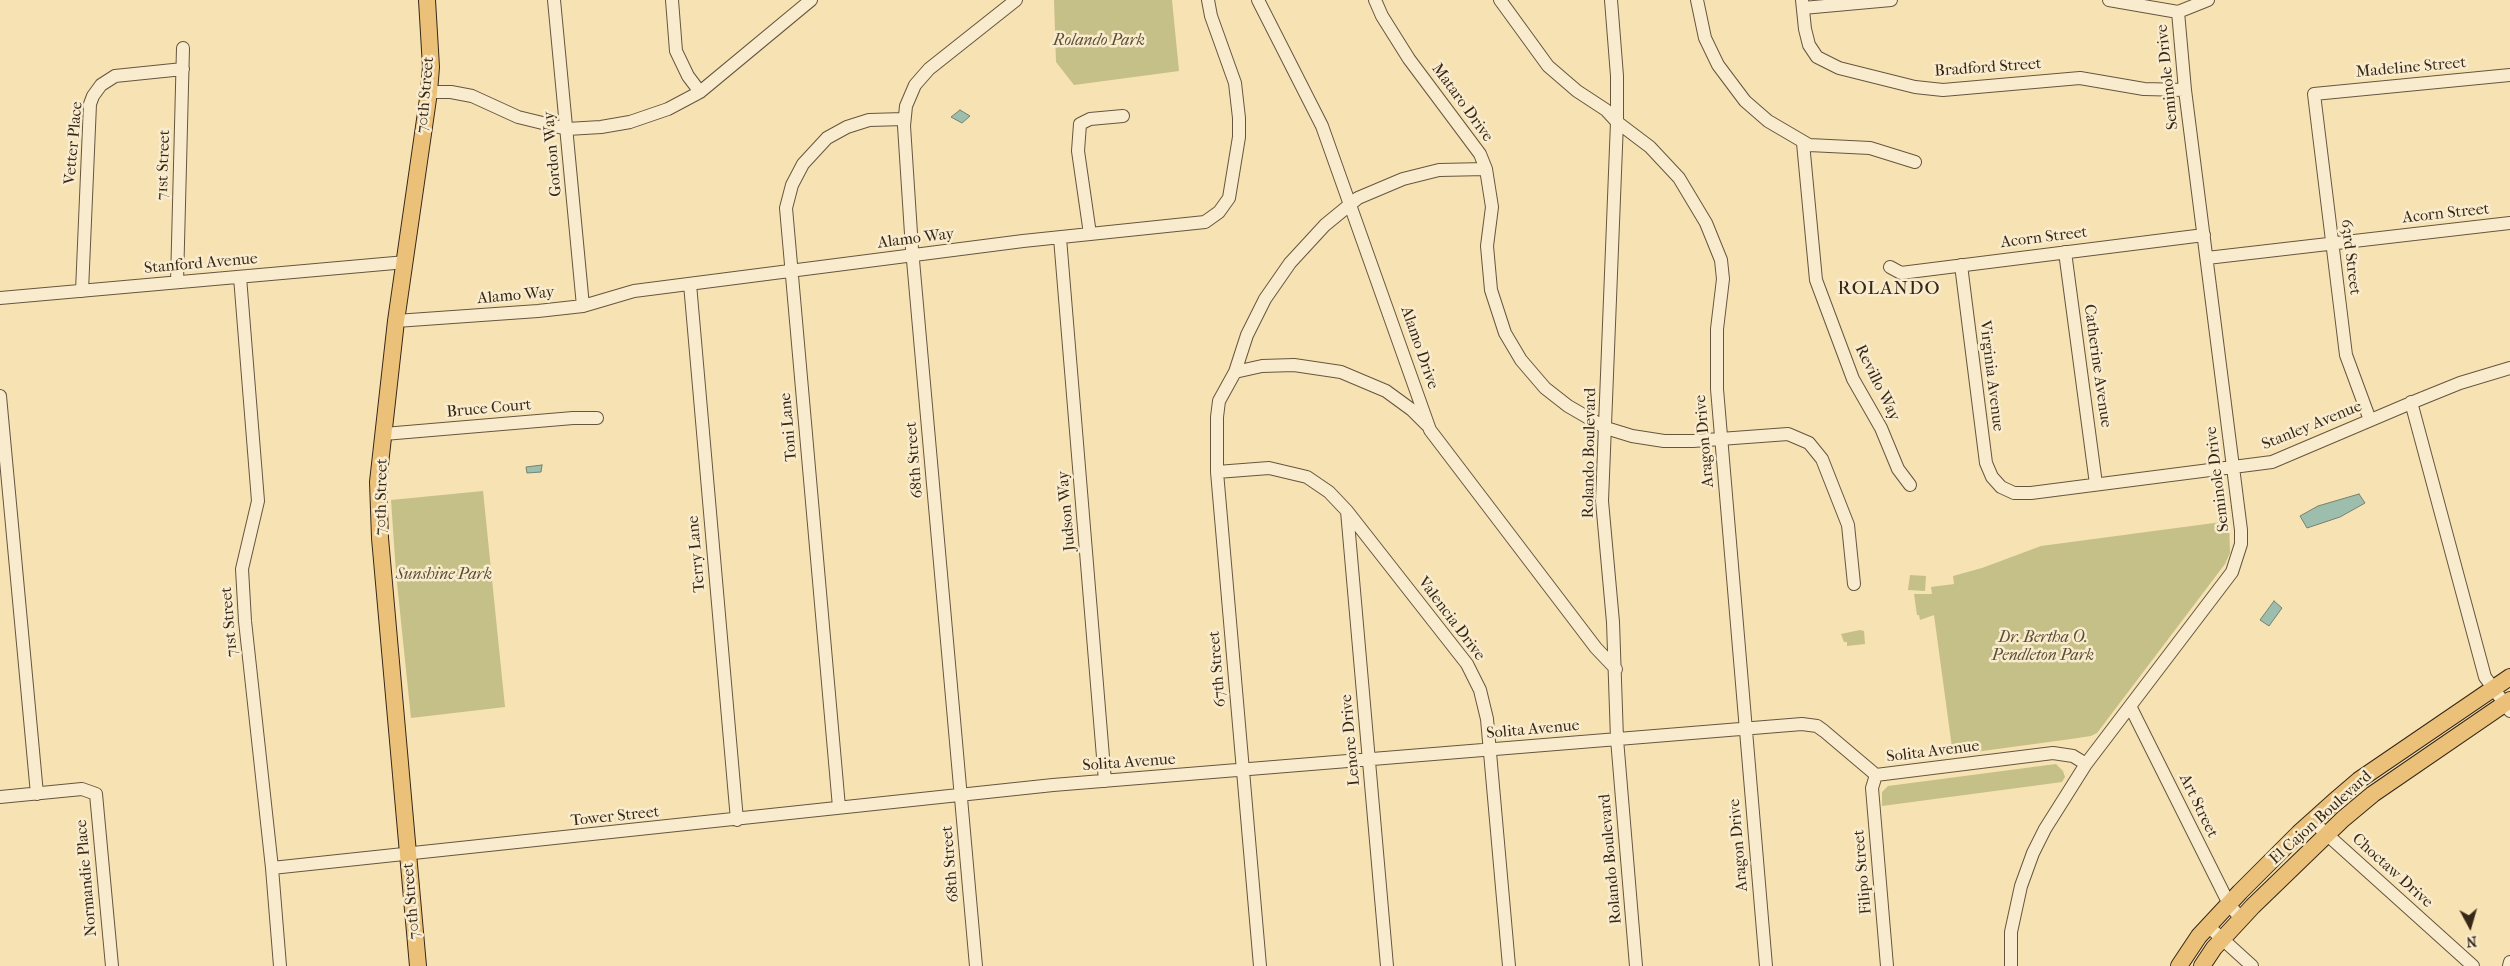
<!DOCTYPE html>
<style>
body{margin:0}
#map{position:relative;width:2510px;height:966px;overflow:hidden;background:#f6e2b3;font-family:"IM FELL French Canon",serif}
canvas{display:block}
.north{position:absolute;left:2445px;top:901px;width:50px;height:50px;-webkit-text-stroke:4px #f9ecce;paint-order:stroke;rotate:174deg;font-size:14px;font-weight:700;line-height:20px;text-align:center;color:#362717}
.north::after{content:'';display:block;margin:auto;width:18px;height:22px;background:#362717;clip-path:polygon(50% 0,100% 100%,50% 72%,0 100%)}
</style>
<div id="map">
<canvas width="2510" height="966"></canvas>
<div class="north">N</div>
</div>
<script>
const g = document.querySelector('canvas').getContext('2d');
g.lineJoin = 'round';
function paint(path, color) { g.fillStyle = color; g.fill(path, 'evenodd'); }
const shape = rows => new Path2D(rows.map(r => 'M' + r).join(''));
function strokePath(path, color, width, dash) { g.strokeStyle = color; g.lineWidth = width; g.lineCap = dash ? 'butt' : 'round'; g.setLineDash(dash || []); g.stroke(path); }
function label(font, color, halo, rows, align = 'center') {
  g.font = font + ' "IM FELL French Canon",serif'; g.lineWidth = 5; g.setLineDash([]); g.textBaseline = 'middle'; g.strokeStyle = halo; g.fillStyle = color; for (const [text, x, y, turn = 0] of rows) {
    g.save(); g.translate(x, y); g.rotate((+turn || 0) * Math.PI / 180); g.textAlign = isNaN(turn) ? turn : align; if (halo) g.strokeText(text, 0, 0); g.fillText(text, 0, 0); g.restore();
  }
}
const green = shape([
 [1054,0,1172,0,1179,71,1074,85,1056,62],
 [483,491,505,707,411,718,396,573,391,500],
 [2229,521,2230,553,2225,564,2097,733,2091,736,2071,739,1953,755,1934,615,1920,620,1919,615,1917,615,1914,594,1932,594,1931,587,1954,584,1953,576,1982,568,2041,546],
 [1910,575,1926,576,1925,591,1908,590],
 [1860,630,1864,631,1865,644,1847,646,1847,642,1844,642,1841,634],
 [2056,764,2063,771,2065,777,2062,782,1882,806,1882,792,1888,786]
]);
const water = shape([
 [960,110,970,116,962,123,951,117,960,110],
 [542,465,541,472,527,473,526,467,542,465],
 [2359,494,2365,503,2340,517,2307,528,2300,516,2318,506,2359,494],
 [2274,601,2282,608,2269,626,2260,620,2274,601]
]);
const minor = shape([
 [554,0,583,306],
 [672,0,676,51,688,76,700,92],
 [1258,0,1322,126,1430,430,1596,648,1616,669],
 [1375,0,1382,16,1409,59,1480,154,1486,169,1492,207,1487,246,1491,290,1505,333,1521,360,1545,388,1568,406,1606,428,1632,436,1664,441,1693,441,1788,434,1809,443,1822,459,1848,525,1854,584],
 [1500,0,1548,66,1577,91,1606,110,1617,122,1650,147,1679,178,1706,223,1721,260,1723,279,1717,329,1717,389,1766,966],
 [1611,0,1617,76,1617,122,1602,501,1613,622,1617,739,1636,966],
 [1697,0,1705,38,1718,65,1745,101,1768,121,1809,145,1870,148,1915,162],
 [1802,0,1805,29,1809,45,1817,57,1839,68,1915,87,1943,90,2080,78,2144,89,2185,90],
 [2109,0,2178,12,2208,0],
 [1803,8,1891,0],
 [429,92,451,92,472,96,518,117,567,129,601,127,630,122,668,109,700,92,811,0],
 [1803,143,1816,280,1853,379,1881,428,1898,469,1910,485],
 [1090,234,1078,151,1080,124,1090,119,1123,116],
 [1060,238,1105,781],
 [2065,252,2096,484],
 [2207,258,2510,223],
 [1961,265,1986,463,1992,477,2001,487,2014,493,2031,493,2272,462,2418,400,2460,383,2510,368],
 [1890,267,1901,273,2204,235],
 [240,277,258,501,242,569,245,621,272,868,280,966],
 [177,282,183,48],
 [690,284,737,820],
 [82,291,90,104,93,96,101,85,115,76,183,69],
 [0,298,406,262],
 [396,321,538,311,583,306,634,291,1023,241,1205,222,1219,212,1229,198,1239,137,1239,118,1235,83,1211,16,1208,0],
 [1235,372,1262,366,1294,365,1341,372,1386,391,1412,410,1427,425],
 [0,396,37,794],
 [2411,402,2485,677,2510,711],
 [2370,420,2346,355,2314,94,2510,75],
 [384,434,573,418,597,418],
 [1217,472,1269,468,1307,477,1329,492,1347,511,1467,664,1480,690,1487,719,1509,966],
 [1347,511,1387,966],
 [2130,706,2229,904,2241,919],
 [1876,775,1872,788,1887,966],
 [0,797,82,789,96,794,112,966],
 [839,807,786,208,792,185,803,164,827,138,847,127,869,120,904,119],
 [2312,821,2473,966],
 [272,868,1053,785,1802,724,1817,726,1824,731,1876,775,2053,753,2073,756,2086,764],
 [2208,926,2252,966],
 [976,966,912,249,904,126,906,106,915,85,929,69,1016,0],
 [1260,966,1217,472,1217,417,1219,401,1235,372,1247,335,1265,299,1290,263,1325,225,1358,198,1403,179,1439,170,1486,169],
 [2011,966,2011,932,2021,886,2033,853,2045,829,2086,764,2232,572,2241,544,2241,530,2185,90,2178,12],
 [2509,966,2510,962]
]);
const major = shape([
 [418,966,380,538,378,482,396,321,429,92,431,67,427,0],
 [2179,966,2199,936,2240,892,2299,833,2338,798,2359,780,2510,677],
 [2202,966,2214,948,2253,906,2343,819,2373,794,2510,700]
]);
const parkNames = [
 ["Rolando Park",1099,41],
 ["Sunshine Park",444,575],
 ["Dr. Bertha O.",2043,638],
 ["Pendleton Park",2043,656]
];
const streetNames = [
 ["Bradford Street",1988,68,-4],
 ["Madeline Street",2411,68,-5],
 ["Seminole Drive",2168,77,-96],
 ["70th Street",426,95,-85],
 ["Mataro Drive",1462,103,54],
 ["Vetter Place",74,143,-85],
 ["Gordon Way",553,154,-95],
 ["71st Street",164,165,-88],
 ["Acorn Street",2446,214,-6],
 ["Acorn Street",2044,238,-7],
 ["Alamo Way",916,239,-7],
 ["63rd Street",2350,257,83],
 ["Stanford Avenue",201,264,-5],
 ["Alamo Way",516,296,-5],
 ["Alamo Drive",1419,348,71],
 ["Catherine Avenue",2097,366,82],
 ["Virginia Avenue",1991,376,83],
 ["Revillo Way",1877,383,64],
 ["Bruce Court",489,409,-5],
 ["Stanley Avenue",2312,426,-22],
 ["Toni Lane",789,427,-95],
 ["Aragon Drive",1705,441,-95],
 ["Rolando Boulevard",1590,453,-89],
 ["68th Street",915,460,-95],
 ["Seminole Drive",2218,479,-97],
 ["70th Street",382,497,-89],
 ["Judson Way",1067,511,-95],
 ["Terry Lane",697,554,-95],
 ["Valencia Drive",1451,619,53],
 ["71st Street",230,622,-95],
 ["67th Street",1218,669,-95],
 ["Solita Avenue",1533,730,-5],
 ["Lenore Drive",1351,740,-95],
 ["Solita Avenue",1933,752,-7],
 ["Solita Avenue",1129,763,-4],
 ["Art Street",2198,806,64],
 ["Tower Street",615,817,-6],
 ["El Cajon Boulevard",2321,818,-42],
 ["Aragon Drive",1739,845,-95],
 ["Rolando Boulevard",1611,859,-95],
 ["68th Street",951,864,-95],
 ["Choctaw Drive",2392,871,42],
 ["Filipo Street",1863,872,-95],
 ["Normandie Place",87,878,-95],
 ["70th Street",412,901,-95]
];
const quarterNames = [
 ["ROLANDO",1889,289]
];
paint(green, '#c4c087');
paint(water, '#9dbeac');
strokePath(water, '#748270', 1);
strokePath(minor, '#66563e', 14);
strokePath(major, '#362717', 18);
strokePath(minor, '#f9ecce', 12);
strokePath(major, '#ebc17a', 16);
label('italic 16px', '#5a4d33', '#f9ecce', parkNames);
label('16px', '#362717', '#f9ecce', streetNames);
g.letterSpacing = '1px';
label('19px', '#362717', '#f9ecce', quarterNames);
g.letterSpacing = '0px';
</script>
